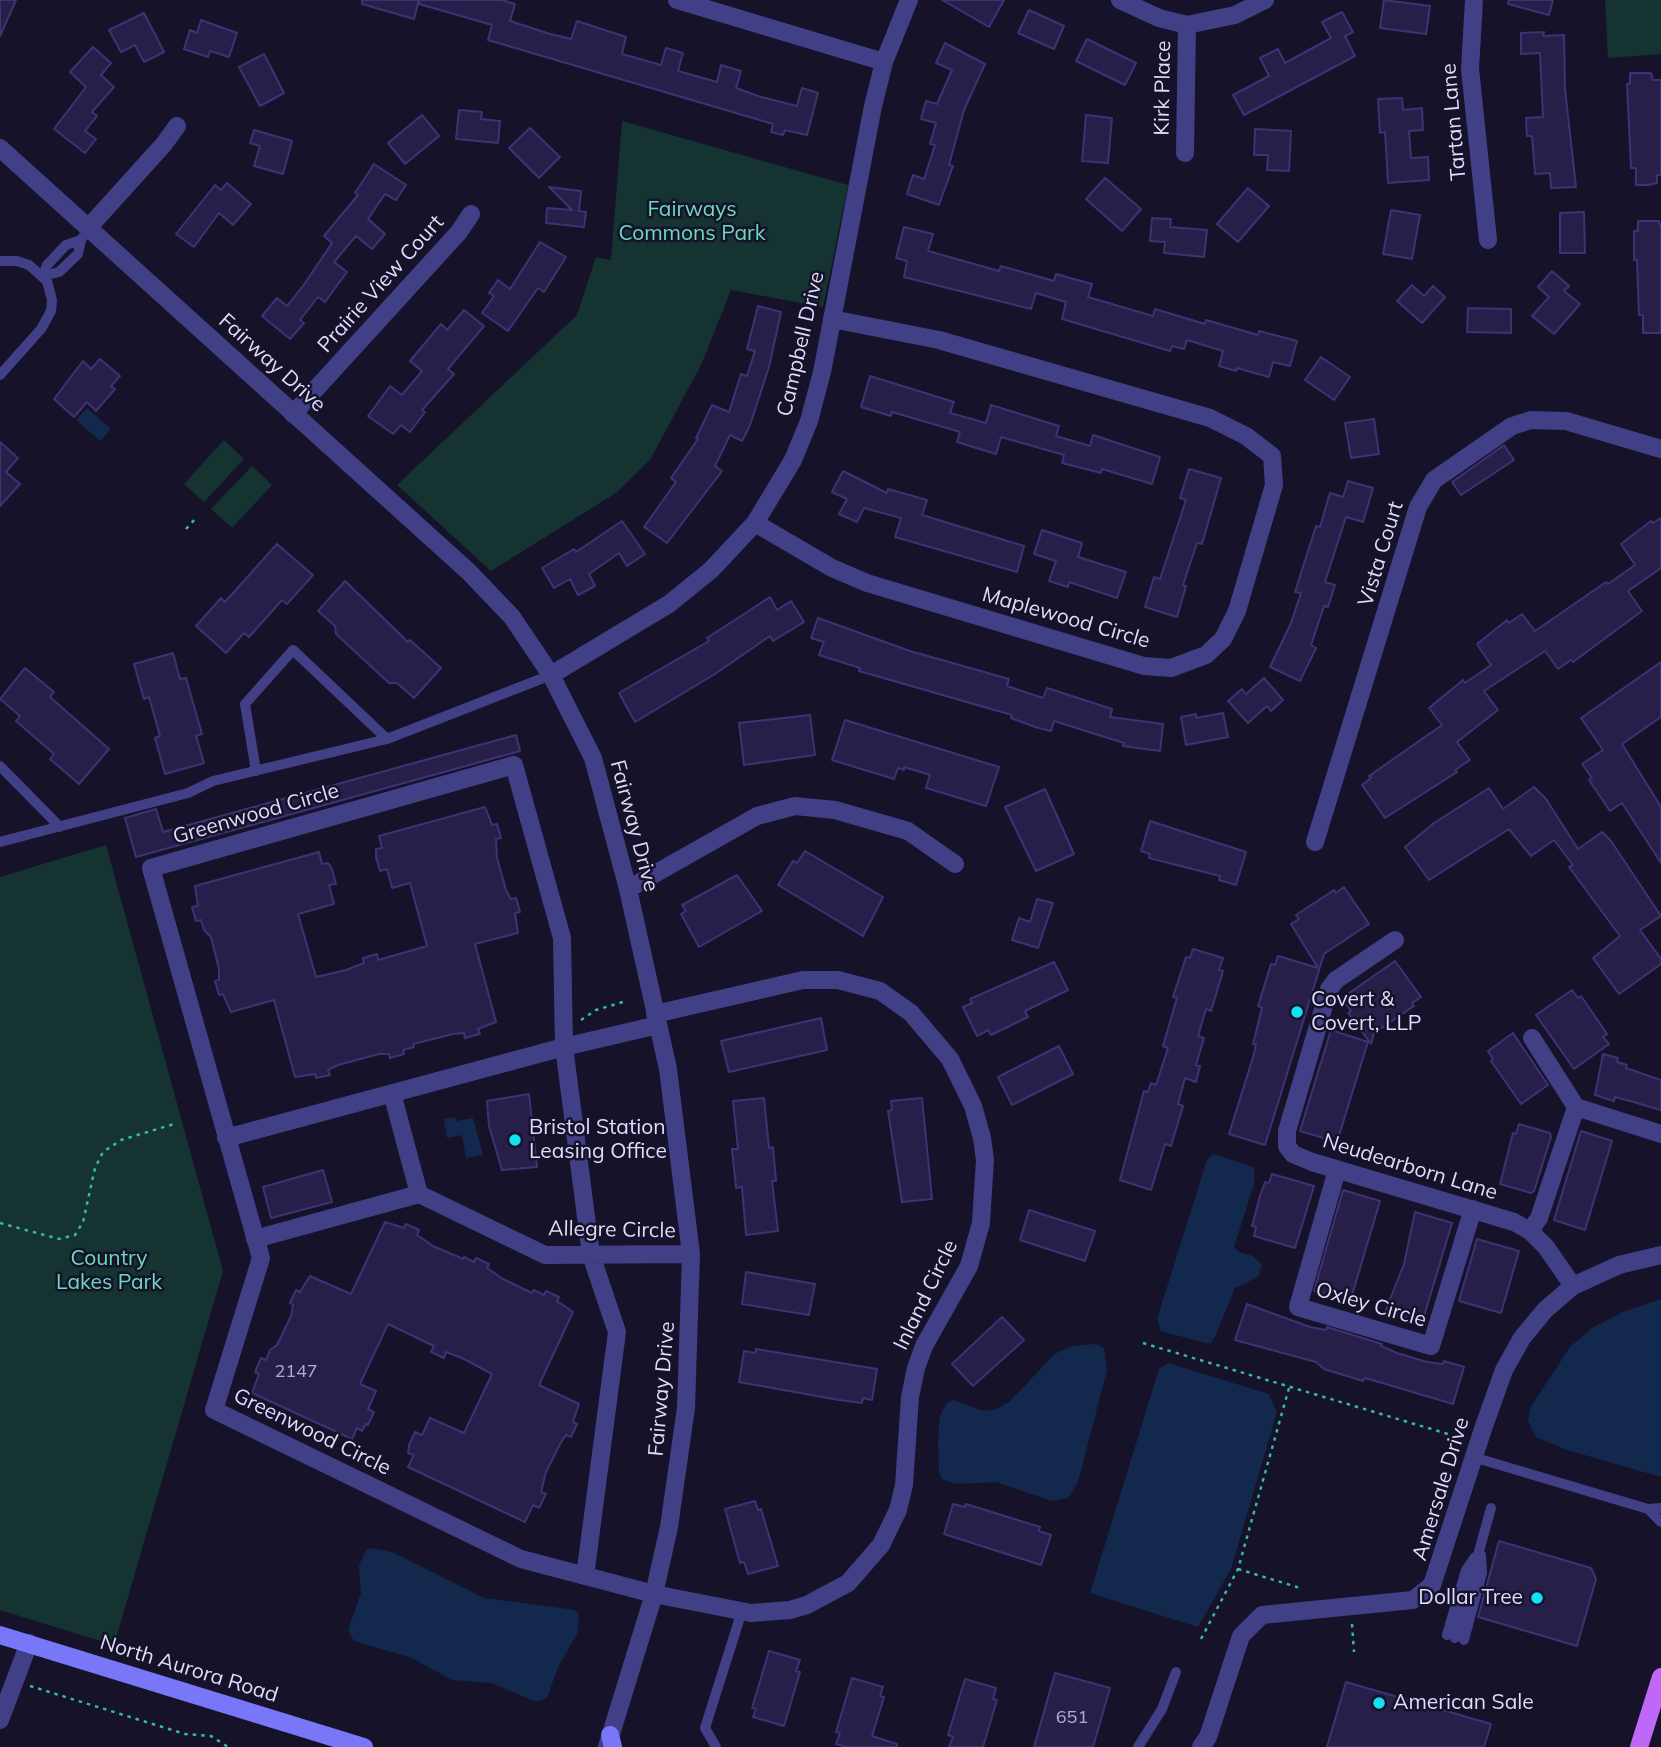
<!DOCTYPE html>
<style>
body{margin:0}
canvas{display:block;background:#151229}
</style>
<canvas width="1661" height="1747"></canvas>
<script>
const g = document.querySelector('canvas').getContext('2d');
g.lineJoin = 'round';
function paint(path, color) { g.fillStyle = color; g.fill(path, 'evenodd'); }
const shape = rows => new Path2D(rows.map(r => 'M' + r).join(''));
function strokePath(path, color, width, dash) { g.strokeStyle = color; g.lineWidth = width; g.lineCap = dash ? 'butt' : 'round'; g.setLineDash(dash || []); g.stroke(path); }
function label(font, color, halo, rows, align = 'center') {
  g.font = font + ' Mulish,sans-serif'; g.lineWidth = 5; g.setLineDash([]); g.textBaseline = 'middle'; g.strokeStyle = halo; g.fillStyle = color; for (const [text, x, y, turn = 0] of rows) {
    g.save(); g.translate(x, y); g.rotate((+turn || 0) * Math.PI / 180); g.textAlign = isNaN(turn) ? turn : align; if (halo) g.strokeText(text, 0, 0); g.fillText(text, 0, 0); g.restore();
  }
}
const green = shape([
 [1605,0,1661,0,1661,54,1608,58],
 [622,121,848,185,823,307,731,290,701,365,650,460,616,493,491,571,397,485,577,315,596,257,611,260],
 [224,440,244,459,204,502,184,484],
 [252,466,272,485,232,528,211,509],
 [106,845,223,1271,114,1645,0,1610,0,877]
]);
const water = shape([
 [87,408,111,429,100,441,76,420],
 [455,1117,456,1121,473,1118,483,1155,466,1158,462,1135,447,1138,444,1119],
 [1213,1154,1254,1167,1254,1184,1234,1247,1239,1252,1253,1256,1262,1265,1258,1277,1235,1288,1215,1337,1211,1343,1205,1343,1161,1331,1157,1319,1207,1160],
 [1661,1299,1661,1477,1567,1450,1536,1437,1528,1421,1530,1408,1570,1347,1592,1328,1623,1312],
 [1096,1344,1104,1348,1107,1370,1078,1482,1068,1498,1052,1501,996,1482,956,1484,942,1479,939,1472,938,1440,940,1416,947,1403,953,1400,983,1411,997,1409,1010,1401,1055,1354,1071,1346],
 [1168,1363,1269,1394,1277,1412,1231,1569,1198,1627,1090,1593,1159,1369],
 [371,1548,392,1552,484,1598,575,1610,579,1614,577,1634,558,1667,547,1698,536,1702,492,1683,452,1680,412,1658,354,1641,348,1630,361,1593,359,1565,367,1549]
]);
const building = shape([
 [0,0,16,0,0,36,0,0],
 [362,0,502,0,515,4,510,21,547,33,571,39,577,21,626,37,622,54,661,65,666,48,683,53,678,71,717,82,721,65,741,71,736,88,761,97,797,106,802,88,818,93,807,135,785,130,783,135,771,132,773,124,488,40,492,25,419,4,419,0,414,19,362,4,362,0],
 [942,0,1004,0,989,27,942,0],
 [1384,0,1430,6,1426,34,1380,28,1384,0],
 [1509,0,1553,0,1549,15,1508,4,1509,0],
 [1029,10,1064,26,1054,49,1018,33,1029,10],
 [1342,12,1353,32,1345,36,1355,56,1244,115,1233,95,1269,76,1260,58,1278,49,1285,63,1331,38,1322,22,1342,12],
 [144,13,164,52,144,62,135,45,121,52,109,30,144,13],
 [201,20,237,33,229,57,210,51,208,57,184,49,190,30,197,33,201,20],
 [1544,32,1543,36,1564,35,1565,89,1576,187,1551,188,1550,173,1535,174,1532,136,1527,136,1526,118,1543,117,1540,53,1521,54,1521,33,1544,32],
 [1087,39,1136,63,1125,85,1076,61,1087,39],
 [945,43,985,64,964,110,949,165,953,166,939,205,907,194,913,175,924,179,935,145,930,144,936,123,921,119,926,101,937,104,952,70,936,63,945,43],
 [93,47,111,63,101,75,114,87,92,112,97,116,85,131,96,139,85,153,54,129,86,87,70,72,93,47],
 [264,54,284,93,260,106,239,67,264,54],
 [1630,73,1651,73,1653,80,1661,80,1661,175,1657,175,1657,183,1648,185,1636,185,1636,168,1631,168,1627,84,1630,83,1630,73],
 [1402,98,1403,110,1422,108,1423,130,1409,131,1411,158,1428,157,1429,180,1388,183,1385,132,1380,133,1378,99,1402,98],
 [459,110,482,112,481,119,500,121,498,143,456,139,459,110],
 [422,115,439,136,405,164,388,143,422,115],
 [1086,115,1112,118,1108,163,1082,161,1086,115],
 [530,128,560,157,539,178,509,148,530,128],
 [1255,129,1291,131,1289,171,1267,170,1268,155,1254,155,1255,129],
 [254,130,292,141,283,174,254,166,260,146,250,143,254,130],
 [374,164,406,185,396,200,385,194,368,219,385,234,372,249,356,236,334,262,347,272,325,302,318,297,300,320,304,323,290,339,262,316,277,298,287,306,303,286,332,243,324,236,358,195,355,193,374,164],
 [1105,178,1141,209,1122,231,1086,199,1105,178],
 [227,183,251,204,233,225,219,213,194,247,176,234,215,185,221,190,227,183],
 [549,187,581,191,579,211,586,212,584,227,546,223,547,208,572,210,549,187],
 [1248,188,1269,206,1238,242,1217,224,1248,188],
 [1391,210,1420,215,1412,259,1383,254,1391,210],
 [1584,212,1585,253,1560,253,1560,213,1584,212],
 [1152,218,1171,219,1170,227,1207,230,1204,257,1164,253,1165,242,1150,241,1152,218],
 [1638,221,1659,221,1661,228,1661,333,1643,333,1643,315,1639,315,1637,260,1634,260,1634,231,1638,231,1638,221],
 [904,227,933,234,928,251,999,271,1001,266,1054,281,1056,274,1092,284,1088,297,1153,316,1155,309,1205,324,1206,320,1258,335,1259,331,1297,341,1290,366,1273,362,1269,377,1237,368,1236,371,1219,366,1223,351,1187,340,1184,349,1172,346,1170,351,1062,319,1066,302,1036,293,1031,309,904,277,907,261,896,258,904,227],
 [540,242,566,257,544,292,538,288,508,331,482,313,494,296,489,293,498,280,510,289,540,242],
 [1552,271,1569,286,1564,291,1580,304,1554,334,1532,316,1549,297,1538,287,1552,271],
 [1412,285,1424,296,1433,286,1445,297,1422,323,1397,301,1412,285],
 [758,306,781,312,769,367,750,425,742,441,730,435,715,466,722,471,667,543,644,527,676,482,671,478,698,439,696,438,712,405,729,412,741,374,747,376,755,351,747,349,758,306],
 [1468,308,1511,309,1511,333,1467,332,1468,308],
 [464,310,484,326,448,369,454,374,422,410,425,412,410,432,401,425,393,434,368,416,390,386,402,395,422,371,410,361,441,324,447,330,464,310],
 [1321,357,1350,377,1334,400,1305,380,1321,357],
 [100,359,120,376,111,386,115,389,96,411,87,402,74,417,54,399,83,361,91,369,100,359],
 [870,376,954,402,950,413,986,423,991,405,1059,426,1056,436,1090,446,1093,435,1160,457,1152,484,1102,469,1101,473,1062,463,1064,455,1001,437,996,454,957,442,960,432,892,412,891,416,861,407,870,376],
 [1374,419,1379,454,1351,458,1345,423,1374,419],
 [0,442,18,458,6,472,20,484,0,506,0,442],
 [1504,445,1514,460,1461,495,1452,482,1504,445],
 [1189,469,1221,478,1202,544,1197,543,1183,585,1186,586,1177,617,1145,607,1154,577,1160,579,1186,500,1180,498,1189,469],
 [843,471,887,493,888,489,927,500,922,515,1024,546,1017,572,895,537,901,518,864,508,857,522,839,514,847,499,832,492,843,471],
 [1348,481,1373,488,1363,522,1346,517,1325,582,1335,585,1328,607,1324,606,1311,645,1316,648,1300,681,1270,667,1291,623,1301,593,1295,592,1316,526,1320,527,1330,493,1343,497,1348,481],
 [1661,518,1661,568,1628,591,1642,611,1573,662,1571,660,1558,669,1545,651,1484,691,1498,710,1457,742,1470,760,1455,770,1457,772,1385,818,1362,785,1371,778,1369,776,1442,725,1429,708,1463,680,1465,683,1491,665,1477,644,1507,620,1509,623,1522,614,1535,631,1606,582,1608,584,1635,565,1621,544,1651,521,1653,523,1661,518],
 [622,521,645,554,627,566,619,553,589,574,595,586,578,595,570,579,554,588,542,568,574,549,576,552,622,521],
 [1042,530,1082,543,1078,557,1126,572,1117,598,1069,582,1068,587,1049,581,1056,561,1034,554,1042,530],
 [277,544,313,575,287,604,282,600,249,637,244,633,226,653,196,626,221,598,225,602,277,544],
 [345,581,408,642,410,640,441,668,414,698,397,683,389,683,336,634,335,626,318,611,345,581],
 [770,597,777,610,791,601,804,622,773,641,770,636,715,674,635,722,619,693,709,641,707,638,770,597],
 [818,618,910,651,1009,679,1007,686,1043,698,1047,688,1112,709,1110,717,1163,724,1160,751,1123,746,1124,743,1054,721,1051,731,1035,727,1011,718,1012,715,859,671,860,668,819,655,824,642,811,638,818,618],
 [173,653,180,679,186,678,202,734,196,736,204,763,165,774,155,738,160,736,149,697,144,699,134,664,173,653],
 [1661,662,1661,717,1622,744,1661,807,1661,863,1622,803,1610,811,1589,780,1592,778,1582,764,1603,750,1581,718,1661,662],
 [25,668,54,692,50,697,109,749,79,784,50,759,54,754,16,721,20,716,0,699,25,668],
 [1264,678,1283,700,1271,711,1267,706,1248,723,1228,701,1242,689,1246,694,1264,678],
 [1223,713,1228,737,1186,745,1181,717,1196,714,1196,718,1223,713],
 [810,715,815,755,744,765,739,723,810,715],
 [845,720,999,767,986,806,926,788,930,775,904,767,904,770,898,768,894,779,832,760,845,720],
 [516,735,520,751,136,857,125,818,156,809,163,832,516,735],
 [1534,787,1546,799,1578,849,1602,832,1611,841,1661,916,1640,930,1661,959,1661,964,1619,994,1593,958,1620,936,1569,867,1573,865,1554,840,1531,856,1509,829,1429,880,1405,847,1434,823,1489,788,1503,809,1534,787],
 [1045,789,1074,854,1036,871,1005,807,1045,789],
 [485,807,492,825,497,824,501,838,496,839,497,858,506,890,511,899,516,898,520,912,515,913,518,933,475,944,496,1022,478,1029,480,1034,465,1038,464,1033,453,1034,413,1044,414,1047,403,1050,404,1054,390,1058,389,1054,379,1054,338,1065,328,1070,330,1075,316,1078,315,1074,295,1077,274,1000,231,1012,223,994,219,995,215,981,219,980,219,969,211,937,204,930,201,920,196,921,192,907,198,906,195,886,319,852,322,864,328,863,332,869,336,884,329,885,334,904,298,914,316,977,346,970,364,963,363,958,377,954,378,960,427,946,410,883,392,888,387,869,380,871,376,857,376,849,382,848,379,836,485,807],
 [1150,821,1246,852,1236,885,1219,880,1220,876,1149,858,1150,854,1141,851,1150,821],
 [805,851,883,897,863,936,778,885,793,861,797,863,805,851],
 [737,875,762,911,699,947,681,914,686,911,682,905,737,875],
 [1344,887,1369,924,1324,954,1265,1145,1229,1134,1254,1054,1256,1044,1253,1044,1262,1008,1258,1006,1271,964,1275,965,1278,956,1318,968,1291,924,1299,919,1296,915,1334,890,1336,893,1344,887],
 [1037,899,1053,903,1038,948,1012,940,1019,918,1030,922,1037,899],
 [1193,949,1223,958,1219,970,1223,971,1211,1011,1206,1009,1198,1036,1204,1038,1196,1065,1200,1066,1196,1082,1185,1078,1178,1104,1183,1106,1171,1146,1165,1144,1151,1190,1120,1180,1144,1091,1148,1092,1151,1083,1156,1085,1168,1048,1163,1046,1177,998,1173,997,1186,957,1190,958,1193,949],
 [1395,961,1421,997,1412,1003,1414,1006,1374,1033,1371,1044,1348,1013,1351,1011,1342,998,1395,961],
 [1054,962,1068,990,1025,1011,1028,1017,991,1035,988,1030,977,1036,963,1007,972,1003,970,999,1054,962],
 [1572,990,1578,998,1581,996,1590,1009,1607,1034,1603,1037,1609,1044,1574,1069,1536,1015,1572,990],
 [821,1018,827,1050,729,1072,721,1041,821,1018],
 [1331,1030,1368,1042,1337,1142,1300,1131,1331,1030],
 [1513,1033,1548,1085,1521,1104,1491,1061,1493,1059,1488,1051,1513,1033],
 [1059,1046,1073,1074,1012,1105,998,1077,1059,1046],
 [1603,1054,1618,1058,1617,1062,1627,1065,1626,1068,1661,1080,1661,1110,1630,1101,1615,1097,1614,1101,1595,1095,1603,1054],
 [529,1094,537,1167,502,1170,489,1126,487,1101,529,1094],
 [764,1098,769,1148,773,1147,776,1181,772,1181,778,1231,746,1235,742,1187,736,1188,732,1149,738,1149,733,1101,764,1098],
 [922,1098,932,1199,902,1202,888,1111,892,1110,891,1101,922,1098],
 [1519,1124,1550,1133,1551,1137,1534,1191,1531,1193,1500,1184,1513,1133,1516,1134,1519,1124],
 [1581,1131,1612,1141,1585,1230,1554,1220,1581,1131],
 [323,1170,332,1202,271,1218,263,1187,323,1170],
 [1272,1174,1314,1186,1295,1248,1254,1236,1256,1227,1252,1226,1260,1196,1265,1182,1269,1183,1272,1174],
 [1343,1190,1380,1201,1350,1302,1314,1291,1343,1190],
 [1029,1210,1095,1231,1085,1261,1020,1240,1029,1210],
 [1415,1212,1452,1223,1422,1323,1385,1312,1404,1264,1415,1212],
 [385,1222,404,1228,406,1224,419,1230,417,1235,433,1246,463,1259,464,1257,474,1262,476,1258,489,1264,487,1268,503,1279,532,1293,534,1290,544,1295,546,1291,559,1297,557,1301,573,1312,539,1385,579,1404,573,1422,577,1424,571,1437,566,1435,560,1444,546,1472,541,1492,546,1494,539,1508,533,1505,525,1522,408,1467,414,1455,408,1453,409,1445,415,1432,422,1435,430,1418,464,1433,492,1374,464,1359,446,1352,444,1358,431,1352,434,1346,388,1324,360,1384,376,1391,368,1409,374,1412,368,1425,366,1424,362,1431,357,1428,352,1439,252,1393,259,1374,255,1372,261,1358,266,1360,270,1350,277,1345,291,1316,293,1305,290,1303,296,1290,300,1292,310,1276,351,1294,385,1222],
 [1477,1239,1519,1251,1501,1313,1459,1301,1477,1239],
 [746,1272,815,1284,809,1315,742,1304,746,1272],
 [1247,1304,1310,1327,1326,1330,1327,1327,1382,1344,1381,1346,1397,1353,1427,1362,1443,1364,1444,1361,1464,1367,1453,1404,1372,1380,1364,1378,1363,1381,1324,1369,1316,1362,1235,1340,1247,1304],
 [1002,1317,1024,1340,973,1386,952,1364,1002,1317],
 [756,1349,877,1369,872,1400,863,1398,862,1403,839,1400,739,1382,744,1351,755,1353,756,1349],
 [755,1501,758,1510,761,1509,778,1566,748,1574,744,1562,740,1563,725,1509,755,1501],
 [953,1504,965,1507,966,1504,1040,1527,1039,1531,1051,1535,1041,1565,944,1534,953,1504],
 [1499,1541,1591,1568,1596,1579,1577,1646,1478,1617,1499,1541],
 [769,1651,800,1660,796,1671,800,1672,784,1726,753,1717,756,1709,752,1708,769,1651],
 [1055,1673,1110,1688,1093,1747,1034,1747,1055,1673],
 [852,1678,883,1687,880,1696,884,1697,872,1736,897,1744,897,1747,847,1747,836,1744,840,1733,836,1732,852,1678],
 [965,1679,996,1688,993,1699,997,1700,983,1747,949,1747,953,1737,948,1735,965,1679],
 [1346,1682,1491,1724,1484,1747,1327,1747,1346,1682]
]);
const path = shape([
 [186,529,196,518],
 [581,1020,596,1010,623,1002],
 [0,1223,59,1239,75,1235,83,1222,95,1168,103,1152,121,1140,174,1124],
 [1143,1343,1458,1437],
 [1238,1569,1297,1587,1297,1593],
 [1352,1624,1354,1652],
 [1201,1639,1238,1569,1289,1388],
 [30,1686,185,1734,211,1736,228,1747]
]);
const lane = shape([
 [0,261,17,261,29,265,47,281,52,300,51,311,41,329,0,375],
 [43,276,59,272,78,254,81,240,89,227],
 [43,276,47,265,66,245,81,240],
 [0,766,60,827],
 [256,771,245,704,293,650,387,739],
 [0,842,188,793,213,781,387,739,551,675],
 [1473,1457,1648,1509,1661,1508],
 [1648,1509,1661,1522],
 [1447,1635,1466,1570,1475,1557],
 [1455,1638,1491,1508],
 [1464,1640,1482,1573,1481,1555],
 [716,1747,705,1728,742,1611],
 [1138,1747,1162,1709,1176,1672]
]);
const street = shape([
 [677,0,884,62],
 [1120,0,1159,18,1187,25,1235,15,1265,0],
 [1474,0,1470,69,1488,240],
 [0,148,469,572,512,617,551,675,593,758,628,889,668,1069,691,1254,686,1408,669,1527,654,1594,607,1747],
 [1185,153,1187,25],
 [89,227,164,144,177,126],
 [293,414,459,232,471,214],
 [755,523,832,568,867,583,1144,666,1171,668,1206,655,1223,639,1237,611,1274,485,1272,456,1246,436,1210,418,939,340,832,319],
 [551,675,669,604,711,570,755,523,793,460,809,421,822,372,873,106,884,62,909,0],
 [1315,842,1418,507,1434,480,1512,426,1531,420,1566,421,1661,449],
 [628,889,757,816,795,806,835,810,908,831,955,864],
 [1395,940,1336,980,1329,989,1287,1131,1287,1146,1293,1154,1312,1162,1514,1222,1530,1231,1546,1247,1573,1286],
 [392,1093,419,1194],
 [1576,1107,1661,1134],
 [226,1138,564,1047,658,1025],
 [1337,1170,1298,1307,1431,1346,1473,1209],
 [1530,1231,1539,1218,1576,1107,1532,1038],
 [255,1239,419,1194,545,1255,691,1254],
 [585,1576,617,1332,591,1255,564,1047,562,938,514,765,151,868,261,1258,214,1410,521,1559,654,1594,751,1613,790,1610,807,1605,848,1583,881,1545,898,1510,904,1485,910,1397,916,1368,924,1346,969,1266,981,1223,985,1160,982,1138,973,1106,950,1059,911,1013,880,991,838,980,803,980,655,1014],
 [0,1720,29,1643],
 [1201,1747,1208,1737,1241,1636,1262,1615,1413,1600,1432,1585,1483,1429,1504,1370,1522,1338,1545,1310,1573,1286,1619,1265,1661,1255]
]);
const secondary = shape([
 [0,1635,364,1747],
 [610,1735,613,1747]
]);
const primary = shape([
 [1639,1747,1661,1677]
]);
const markers = [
 [1297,1012,7,"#11e1f3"],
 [515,1140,7,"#11e1f3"],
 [1537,1598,7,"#11e1f3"],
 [1379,1703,7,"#11e1f3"]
];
const numberNames = [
 ["2147",296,1372],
 ["651",1072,1718]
];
const streetNames = [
 ["Kirk Place",1163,88,-89],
 ["Tartan Lane",1454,122,-95],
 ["Prairie View Court",381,284,-48],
 ["Campbell Drive",801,344,-77],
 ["Fairway Drive",272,363,42],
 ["Vista Court",1381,554,-73],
 ["Maplewood Circle",1066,618,16],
 ["Greenwood Circle",256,814,-16],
 ["Fairway Drive",634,826,75],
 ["Neudearborn Lane",1410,1167,17],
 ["Allegre Circle",612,1230,1],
 ["Inland Circle",926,1295,-64],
 ["Oxley Circle",1371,1305,16],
 ["Fairway Drive",662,1389,-85],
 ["Greenwood Circle",312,1432,26],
 ["Amersale Drive",1441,1489,-73],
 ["North Aurora Road",189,1669,17]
];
const parkNames = [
 ["Fairways",692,210],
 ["Commons Park",692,234],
 ["Country",109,1259],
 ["Lakes Park",109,1283]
];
const poiNames = [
 ["Covert &",1311,1000],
 ["Covert, LLP",1311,1024],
 ["Bristol Station",529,1128],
 ["Leasing Office",529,1152],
 ["Dollar Tree",1523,1598,"right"],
 ["American Sale",1393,1703]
];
paint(green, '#153331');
paint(water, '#12294d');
paint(building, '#271f49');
strokePath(building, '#3e3274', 2);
strokePath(path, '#37b6ac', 2.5, [3.5, 5]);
strokePath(lane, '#413f86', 10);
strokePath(street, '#413f86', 18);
strokePath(secondary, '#7877f8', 18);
strokePath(primary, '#bf68f8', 18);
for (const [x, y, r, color] of markers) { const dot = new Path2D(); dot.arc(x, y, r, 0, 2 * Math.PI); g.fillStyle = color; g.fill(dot); strokePath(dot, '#151229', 2.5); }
label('18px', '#b1add0', null, numberNames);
label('21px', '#dfdcfd', '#151229', streetNames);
label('21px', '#6adbbd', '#151229', parkNames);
label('21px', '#dfdcfd', '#151229', poiNames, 'left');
</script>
